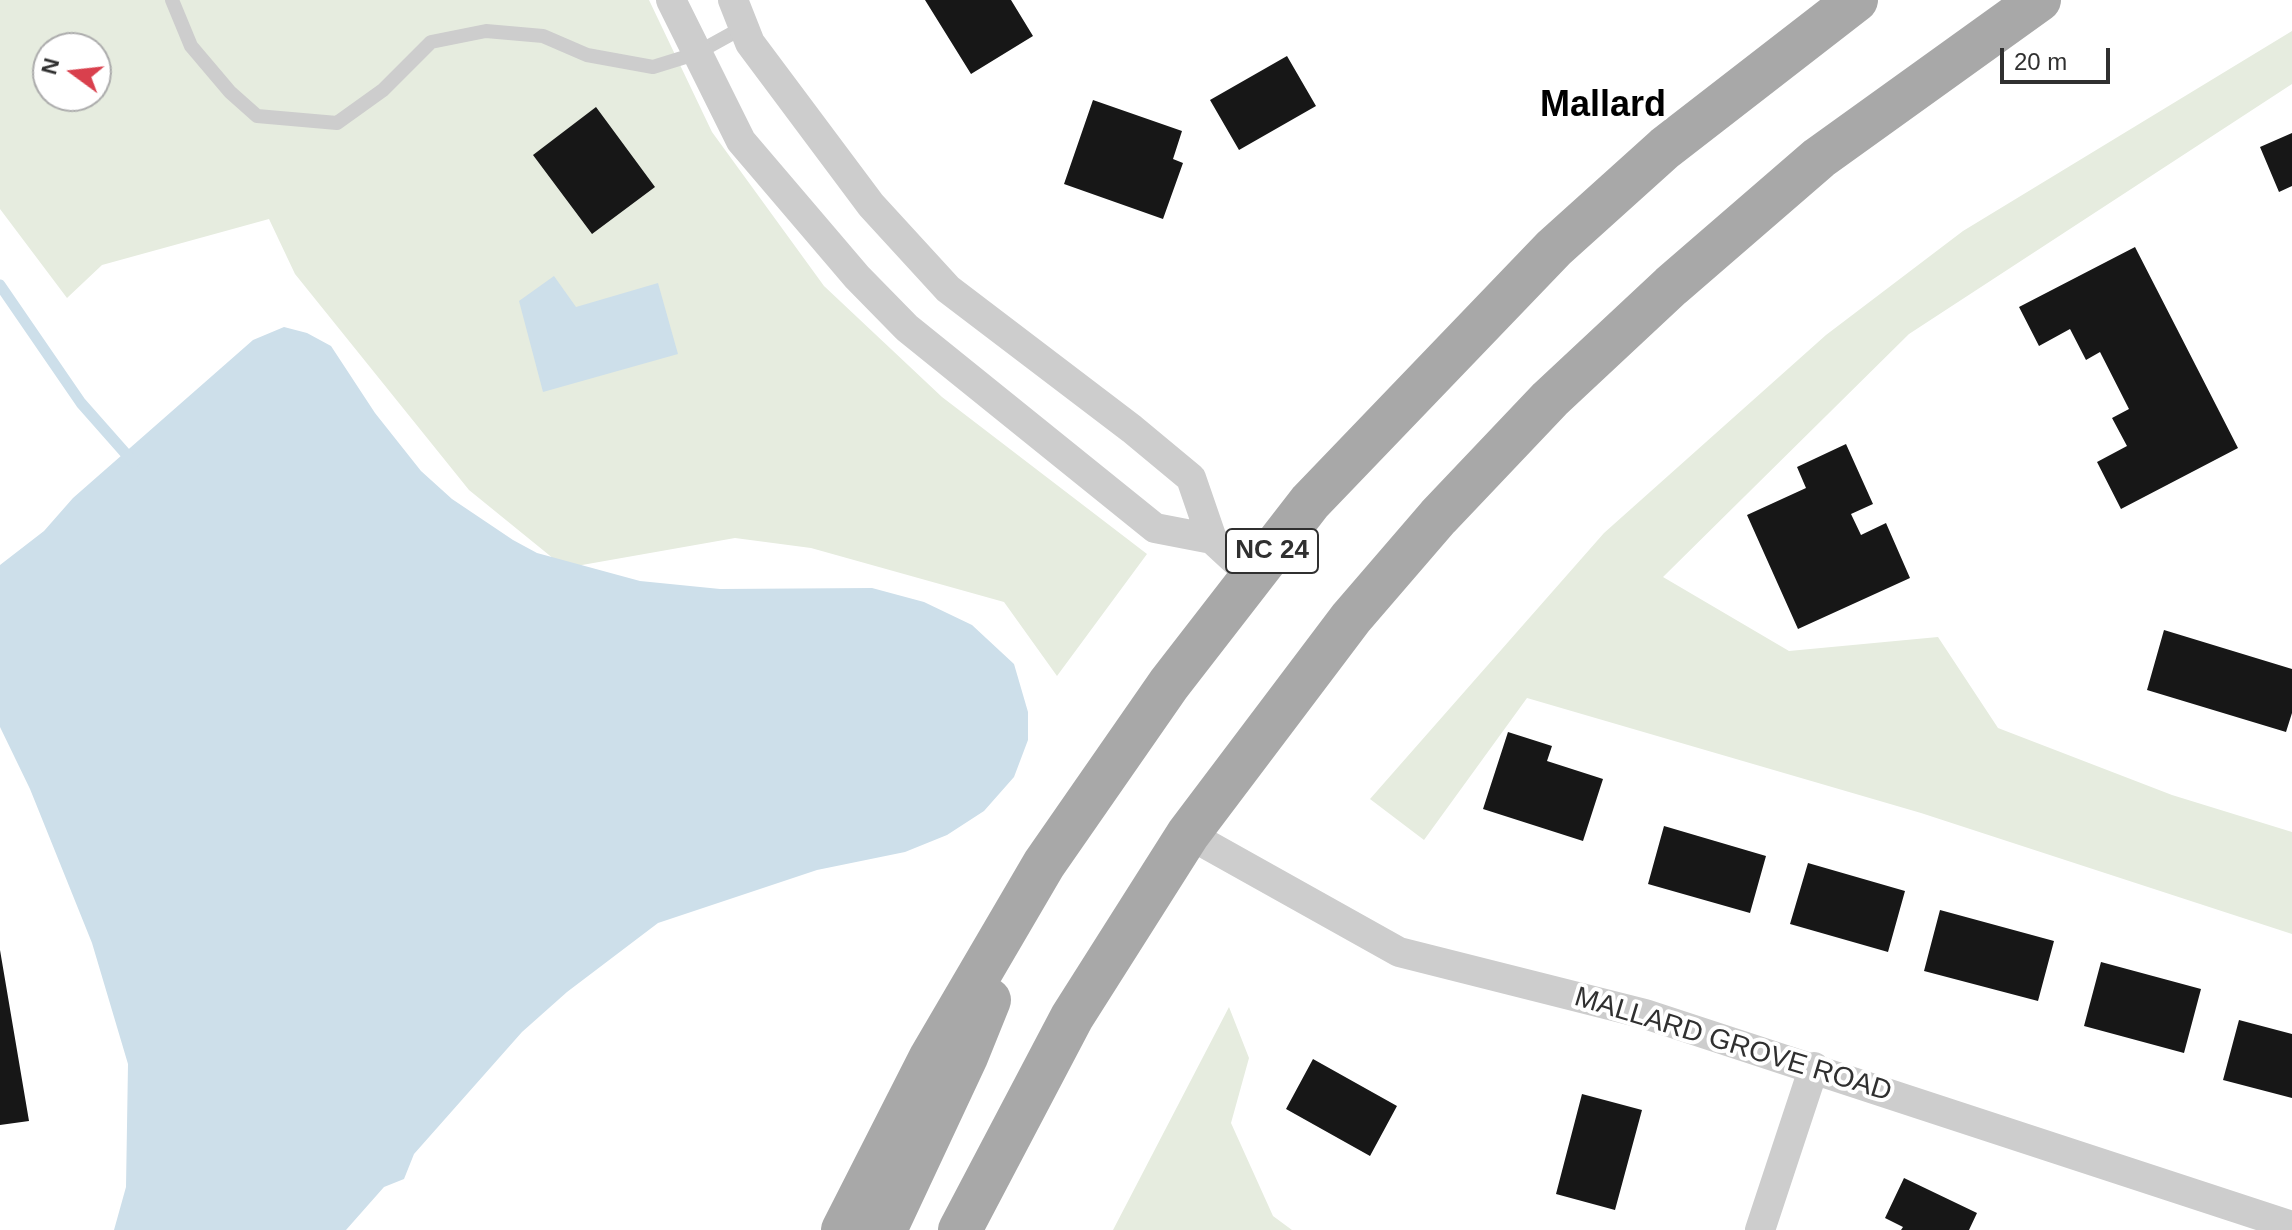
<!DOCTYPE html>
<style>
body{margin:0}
#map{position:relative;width:2292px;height:1230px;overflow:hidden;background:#fff;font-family:Arial,sans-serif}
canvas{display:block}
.north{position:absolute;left:32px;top:32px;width:80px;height:80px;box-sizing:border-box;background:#fff;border:2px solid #acacac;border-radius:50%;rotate:285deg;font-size:22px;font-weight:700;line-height:32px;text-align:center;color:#303030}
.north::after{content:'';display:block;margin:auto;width:28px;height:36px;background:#d9404d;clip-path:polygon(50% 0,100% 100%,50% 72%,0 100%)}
.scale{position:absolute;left:2000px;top:48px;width:110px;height:36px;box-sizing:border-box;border:4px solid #303030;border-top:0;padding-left:10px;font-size:24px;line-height:28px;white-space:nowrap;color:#303030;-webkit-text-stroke:6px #fff;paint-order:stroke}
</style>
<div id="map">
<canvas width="2292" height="1230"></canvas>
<div class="north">N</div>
<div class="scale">20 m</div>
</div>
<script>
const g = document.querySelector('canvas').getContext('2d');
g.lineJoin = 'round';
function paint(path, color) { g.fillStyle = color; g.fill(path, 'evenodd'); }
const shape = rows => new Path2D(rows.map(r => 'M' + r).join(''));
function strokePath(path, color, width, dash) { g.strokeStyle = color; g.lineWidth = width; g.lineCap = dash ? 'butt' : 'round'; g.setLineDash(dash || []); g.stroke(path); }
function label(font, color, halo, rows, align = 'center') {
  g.font = font + ' Arial,sans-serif'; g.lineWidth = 8; g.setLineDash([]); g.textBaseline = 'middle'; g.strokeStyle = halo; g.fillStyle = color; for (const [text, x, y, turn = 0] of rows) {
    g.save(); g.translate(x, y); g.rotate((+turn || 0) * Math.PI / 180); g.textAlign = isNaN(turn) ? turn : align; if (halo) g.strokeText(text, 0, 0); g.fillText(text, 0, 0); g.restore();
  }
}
const green = shape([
 [0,0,649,0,712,132,824,286,942,397,1147,554,1057,676,1004,602,811,548,735,538,565,568,469,490,295,274,269,219,102,265,67,298,0,209],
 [48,48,96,48,96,96,48,96],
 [2292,31,2292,84,1909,334,1663,577,1789,651,1938,637,1998,728,2172,795,2292,832,2292,934,1921,813,1527,698,1424,840,1370,799,1604,533,1826,335,1963,231],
 [1229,1007,1249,1058,1231,1123,1273,1216,1292,1230,1113,1230]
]);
const water = shape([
 [554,276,576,307,658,283,678,354,543,392,519,301],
 [284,327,307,333,331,346,375,413,421,471,452,499,513,540,537,553,640,581,720,589,872,588,924,602,972,625,1014,664,1028,712,1028,740,1014,777,984,811,947,835,905,852,817,870,658,923,567,992,522,1032,414,1154,404,1179,384,1187,346,1230,114,1230,126,1187,128,1064,92,943,30,789,0,727,0,565,44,531,73,498,253,340]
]);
const stream = shape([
 [0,285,81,403,134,463]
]);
const building = shape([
 [925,0,1011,0,1033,36,971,74],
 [1287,56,1316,106,1239,150,1210,100],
 [1093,100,1182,131,1173,159,1183,163,1163,219,1064,184],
 [596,107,655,187,592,234,533,155],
 [2292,133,2292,186,2279,192,2260,147],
 [2135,247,2238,448,2121,509,2097,462,2127,446,2112,418,2129,409,2100,352,2086,360,2070,329,2039,346,2019,307],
 [1846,444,1873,504,1851,514,1861,535,1886,523,1910,578,1798,629,1747,515,1806,488,1797,467],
 [2164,630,2292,669,2292,713,2286,732,2147,690],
 [1508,732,1552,746,1547,761,1603,779,1583,841,1483,809],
 [1664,826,1766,856,1750,913,1648,884],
 [1808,863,1905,891,1888,952,1790,924],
 [1940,910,2054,941,2038,1001,1924,971],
 [0,950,29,1121,0,1125],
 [2101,962,2201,989,2184,1053,2084,1026],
 [2239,1020,2292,1034,2292,1098,2223,1080],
 [1313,1059,1397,1106,1370,1156,1286,1109],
 [1582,1094,1642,1110,1615,1210,1556,1194],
 [1904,1178,1977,1213,1969,1230,1901,1230,1903,1227,1885,1218]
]);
const lane = shape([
 [172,0,191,46,230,92,257,116,337,123,383,90,431,42,486,31,543,36,587,55,653,67,695,54,742,28]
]);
const street = shape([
 [671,0,741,141,857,277,907,328,1155,528,1212,539,1191,478,1132,429,948,289,871,205,750,43,733,0],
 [1212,539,1252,576],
 [1188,834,1399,952,1645,1014,2292,1226],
 [1760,1230,1814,1067]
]);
const primary = shape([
 [843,1230,931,1057,1044,864,1169,684,1310,502,1554,248,1665,148,1856,0],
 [885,1230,966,1057,989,1000],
 [960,1230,1072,1017,1188,834,1351,618,1438,517,1550,399,1671,286,1819,158,2039,0]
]);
const shields = [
 [1272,551,92]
];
const shieldNames = [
 ["NC 24",1272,551]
];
const streetNames = [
 ["MALLARD GROVE ROAD",1733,1045,17]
];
const districtNames = [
 ["Mallard",1603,106]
];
paint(green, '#e6ecdf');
paint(water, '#cddfea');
strokePath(stream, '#cddfea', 11);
paint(building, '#171717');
strokePath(lane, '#cdcdcd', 14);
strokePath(street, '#cdcdcd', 30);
strokePath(primary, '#a8a8a8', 44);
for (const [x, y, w] of shields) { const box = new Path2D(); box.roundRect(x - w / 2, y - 22, w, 44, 6); g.fillStyle = '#fff'; g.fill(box); strokePath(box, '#303030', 2); }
label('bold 26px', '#303030', null, shieldNames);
label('28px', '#303030', '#fff', streetNames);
label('bold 36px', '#000', '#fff', districtNames);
</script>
